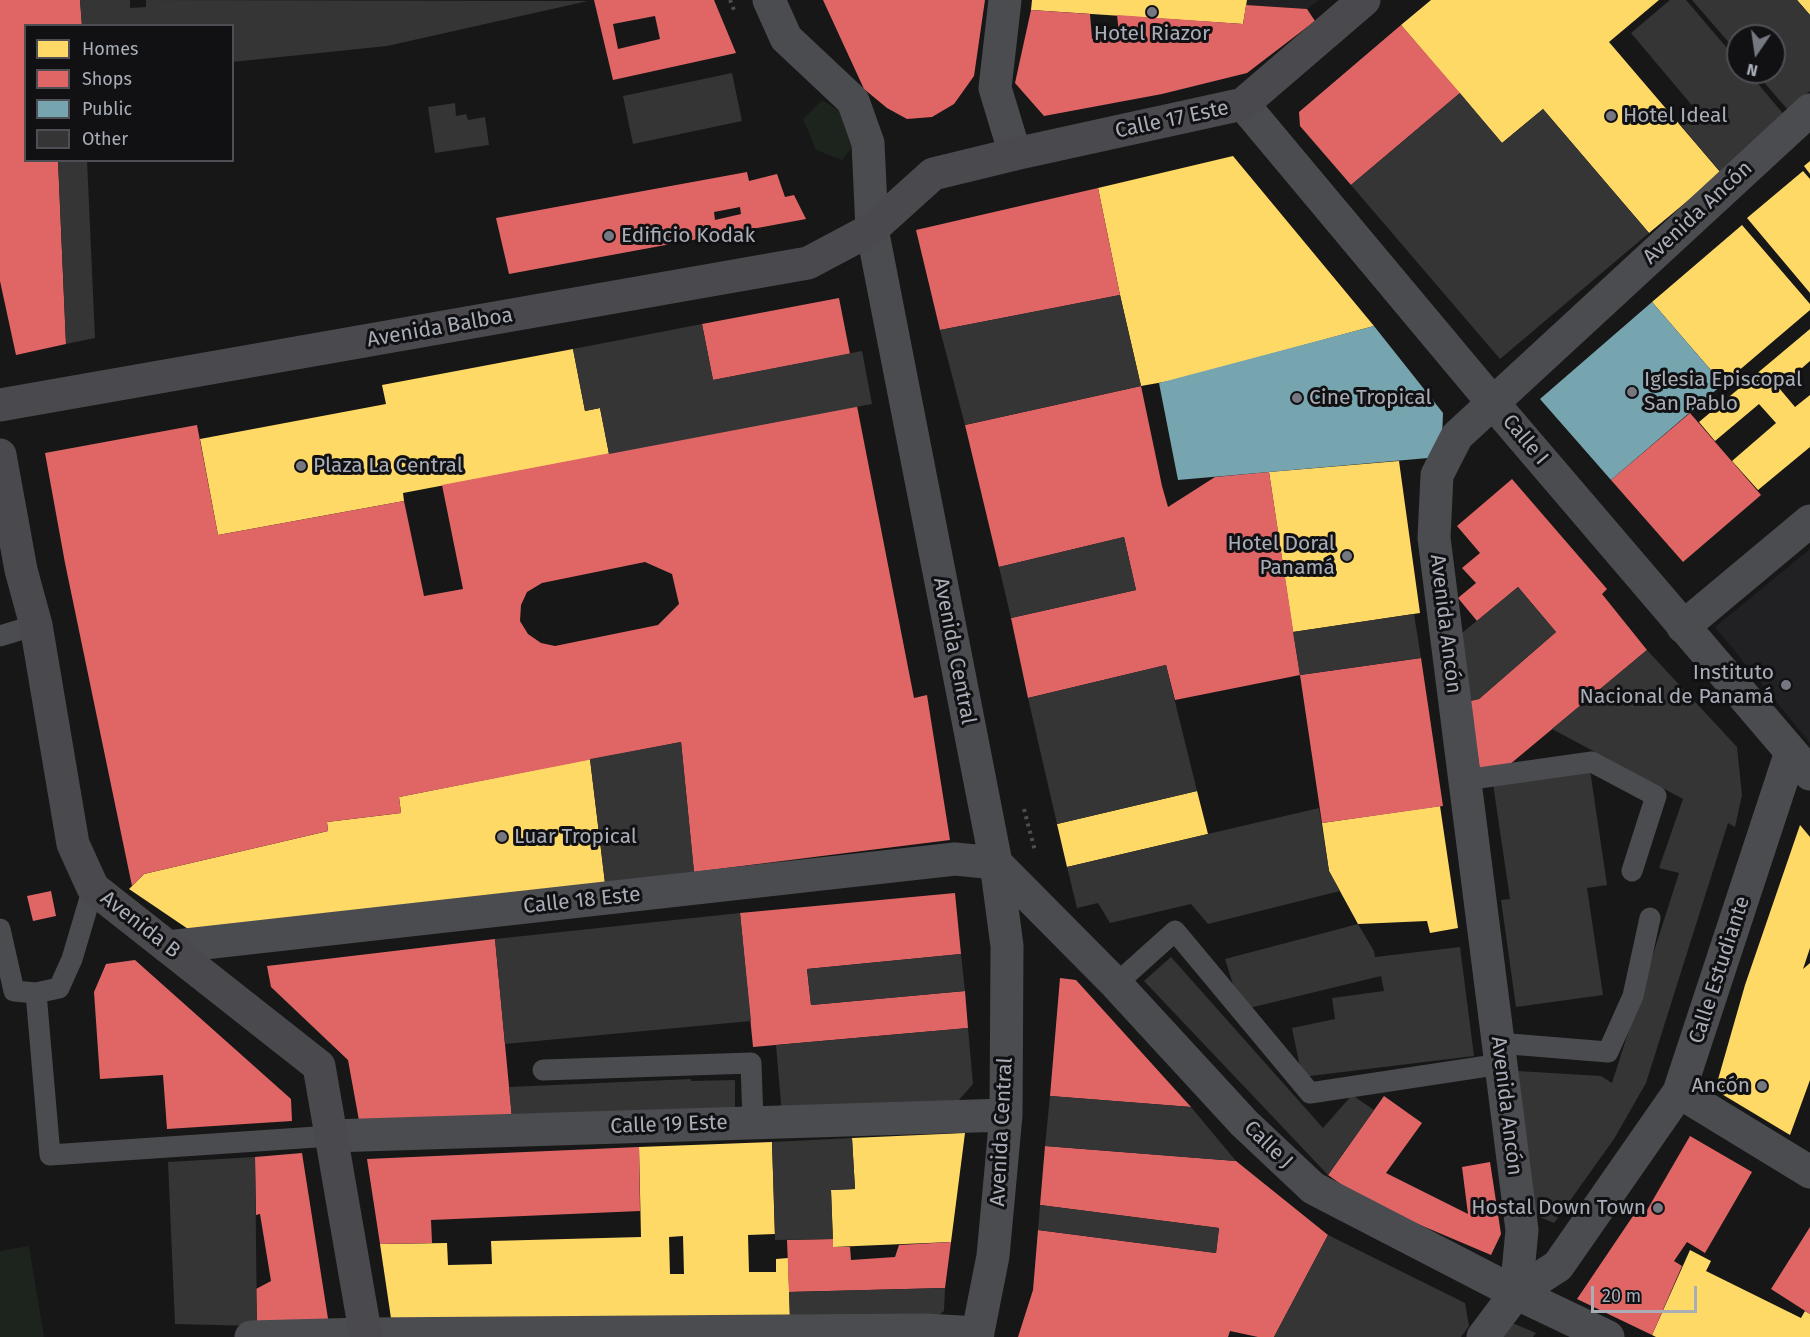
<!DOCTYPE html>
<meta charset="utf-8">
<style>
body{margin:0}
#map{position:relative;width:1810px;height:1337px;overflow:hidden;background:#171717;font-family:"Fira Sans",sans-serif}
canvas{display:block}
.legend{position:absolute;left:24px;top:24px;width:210px;height:138px;box-sizing:border-box;background:#111113;border:2px solid #4d4f55;margin:0;padding:8px 10px;list-style:none;font-size:18px;color:#a8adb8}
.legend li{display:flex;align-items:center;gap:12px;height:30px}
.legend b{width:30px;border:2px solid #4d4f55}
.north{position:absolute;left:1726px;top:24px;width:60px;height:60px;box-sizing:border-box;background:#111113;border:2px solid #4d4f55;border-radius:50%;rotate:193deg;font-size:16px;font-weight:700;line-height:24px;text-align:center;color:#a8adb8}
.north::after{content:'';display:block;margin:auto;width:21px;height:27px;background:#757880;clip-path:polygon(50% 0,100% 100%,50% 72%,0 100%)}
.scale{position:absolute;left:1591px;top:1286px;width:106px;height:27px;box-sizing:border-box;border:3px solid #a8adb8;border-top:0;padding-left:8px;font-size:18px;line-height:21px;white-space:nowrap;color:#a8adb8;-webkit-text-stroke:4px #111113;paint-order:stroke}
</style>
<div id="map">
<canvas width="1810" height="1337"></canvas>
<ul class="legend">
<li><b style="height:16px;background:#ffd966"></b>Homes</li>
<li><b style="height:16px;background:#e06666"></b>Shops</li>
<li><b style="height:16px;background:#76a5af"></b>Public</li>
<li><b style="height:16px;background:#353536"></b>Other</li>
</ul>
<div class="north">N</div>
<div class="scale">20 m</div>
</div>
<script>
const g = document.querySelector('canvas').getContext('2d');
g.lineJoin = 'round';
function paint(path, color) { g.fillStyle = color; g.fill(path, 'evenodd'); }
const shape = rows => new Path2D(rows.map(r => 'M' + r).join(''));
function strokePath(path, color, width, dash) { g.strokeStyle = color; g.lineWidth = width; g.lineCap = dash ? 'butt' : 'round'; g.setLineDash(dash || []); g.stroke(path); }
function label(font, color, halo, rows, align = 'center') {
  g.font = font + ' "Fira Sans",sans-serif'; g.lineWidth = 6; g.setLineDash([]); g.textBaseline = 'middle'; g.strokeStyle = halo; g.fillStyle = color; for (const [text, x, y, turn = 0] of rows) {
    g.save(); g.translate(x, y); g.rotate((+turn || 0) * Math.PI / 180); g.textAlign = isNaN(turn) ? turn : align; if (halo) g.strokeText(text, 0, 0); g.fillText(text, 0, 0); g.restore();
  }
}
const built = shape([
 [1247,0,1319,0,1307,9,1246,5],
 [1810,549,1810,743,1715,627]
]);
const green = shape([
 [822,100,846,115,858,140,842,160,816,150,803,119],
 [29,1246,44,1337,0,1337,0,1251]
]);
const homes = shape([
 [1032,0,1247,0,1243,24,1031,10],
 [1431,0,1659,0,1609,42,1721,173,1649,233,1543,109,1502,143,1401,25],
 [1797,0,1810,0,1810,15],
 [1233,156,1374,326,1175,380,1141,386,1120,295,1098,188],
 [1810,161,1810,174,1804,166],
 [1803,171,1810,179,1810,293,1747,218],
 [1742,225,1810,304,1810,310,1723,384,1652,302],
 [1810,329,1810,361,1779,388,1795,407,1810,395,1810,447,1758,490,1732,461,1776,423,1759,404,1715,441,1699,422],
 [573,349,585,411,600,408,609,454,403,493,404,501,218,535,200,439,386,404,382,385],
 [1399,461,1420,613,1293,632,1269,472],
 [590,759,605,883,194,933,129,889,144,874,328,831,327,822,401,813,399,797],
 [1197,791,1208,834,1067,867,1057,824],
 [1440,806,1458,928,1430,933,1427,921,1358,924,1329,871,1322,823],
 [1800,825,1810,837,1810,948,1803,969,1810,963,1810,1080,1790,1135,1715,1090,1745,985],
 [965,1133,951,1242,833,1247,831,1190,855,1189,852,1138],
 [772,1142,775,1234,748,1235,749,1272,776,1272,776,1259,788,1258,790,1319,392,1325,380,1244,447,1243,448,1265,492,1264,491,1241,641,1237,639,1147],
 [683,1236,684,1274,670,1274,669,1237],
 [1690,1250,1711,1261,1706,1271,1801,1318,1805,1311,1810,1314,1810,1337,1656,1337,1652,1335]
]);
const shops = shape([
 [0,0,80,0,82,26,26,26,26,160,58,160,66,344,16,355,0,281],
 [594,0,714,0,736,53,613,80],
 [655,16,660,39,618,49,613,24],
 [823,0,985,0,974,76,954,104,932,117,907,119,887,108,864,89],
 [1246,5,1307,9,1315,21,1247,73,1162,94,1044,116,1015,83,1031,10,1090,14,1092,39,1119,33,1117,15,1243,24],
 [1401,25,1460,93,1351,185,1300,126,1299,112],
 [747,172,749,181,777,174,785,197,794,195,806,219,509,274,496,218],
 [740,207,741,214,715,220,714,212],
 [1098,188,1120,295,940,330,916,230],
 [839,298,850,354,713,380,702,324],
 [1141,386,1162,486,1168,507,1215,477,1269,472,1300,675,1175,700,1166,665,1028,698,1011,618,1136,590,1124,537,999,567,965,425],
 [857,406,914,698,927,695,950,840,694,872,681,742,399,797,401,813,327,822,328,831,144,874,132,886,65,563,45,453,197,425,218,535,404,501,424,596,463,589,442,485],
 [645,562,672,574,679,604,658,625,555,646,541,643,528,634,520,621,521,605,527,592,542,583],
 [1690,413,1761,495,1683,562,1611,480],
 [1512,479,1607,589,1602,594,1647,650,1503,770,1480,771,1470,701,1479,699,1556,632,1518,587,1477,621,1458,598,1476,583,1462,568,1480,553,1457,526],
 [1421,658,1443,806,1322,823,1300,675],
 [51,891,56,916,33,921,27,896],
 [955,893,961,954,807,969,811,1005,965,991,968,1028,753,1047,740,913],
 [495,939,512,1118,360,1126,348,1060,271,987,267,966],
 [135,960,291,1099,292,1121,167,1129,163,1075,100,1079,94,992,106,964],
 [1060,978,1076,980,1191,1107,1050,1096],
 [1384,1096,1422,1123,1386,1173,1468,1214,1462,1167,1490,1162,1501,1234,1491,1255,1366,1202,1328,1175],
 [1690,1136,1752,1172,1705,1253,1687,1242,1674,1261,1682,1266,1652,1335,1577,1299,1635,1213,1643,1217],
 [1045,1146,1236,1161,1328,1235,1274,1337,1258,1337,1230,1331,1228,1337,1018,1337,1033,1290,1038,1230,1216,1253,1219,1228,1040,1205],
 [639,1147,640,1211,431,1220,432,1243,380,1244,367,1159],
 [302,1153,329,1325,257,1326,256,1289,271,1281,260,1214,256,1215,255,1157],
 [1810,1227,1810,1314,1771,1289],
 [833,1239,833,1247,850,1247,851,1260,895,1257,899,1245,951,1242,945,1288,789,1292,787,1240]
]);
const public = shape([
 [1652,302,1723,384,1611,480,1540,399],
 [1374,326,1443,413,1442,439,1428,458,1178,480,1159,383]
]);
const building = shape([
 [80,0,130,0,130,8,146,7,146,0,588,1,387,46,232,62,232,26,82,26],
 [1670,0,1686,0,1738,61,1738,72,1748,72,1786,117,1721,173,1678,122,1695,109,1631,33],
 [1692,0,1797,0,1810,15,1810,91,1788,110,1755,72,1774,72,1774,36,1738,36,1738,53],
 [732,73,742,121,633,144,623,96],
 [1460,93,1502,143,1543,109,1649,233,1500,359,1351,185],
 [455,103,456,116,466,114,468,120,485,117,489,145,435,153,428,107],
 [58,160,87,160,95,338,66,344],
 [1120,295,1141,386,965,425,940,330],
 [702,324,713,380,862,351,872,404,609,454,600,408,585,411,573,349],
 [1124,537,1136,590,1011,618,999,567],
 [1518,587,1556,632,1479,699,1470,701,1462,633],
 [1414,614,1421,658,1300,675,1293,632],
 [1647,650,1737,747,1742,795,1735,827,1728,823,1646,1083,1614,1139,1554,1223,1535,1215,1518,1071,1601,1076,1612,1083,1679,873,1659,868,1683,799,1552,729],
 [1166,665,1197,791,1057,824,1028,698],
 [681,742,694,872,605,883,590,759],
 [1590,770,1607,885,1587,888,1603,995,1516,1007,1501,900,1510,899,1493,784],
 [1319,808,1329,871,1340,891,1208,924,1191,904,1110,923,1098,903,1077,908,1067,867],
 [740,913,751,1021,505,1044,495,939],
 [1358,924,1374,951,1375,957,1460,947,1474,1056,1302,1077,1292,1028,1335,1019,1332,998,1384,991,1381,976,1241,1010,1225,959],
 [961,954,965,991,811,1005,807,969],
 [1171,957,1323,1128,1352,1095,1374,1110,1328,1175,1144,981],
 [968,1028,973,1084,958,1101,782,1115,776,1045],
 [691,1079,691,1081,735,1080,735,1108,512,1118,509,1087],
 [1050,1096,1191,1107,1236,1161,1045,1146],
 [852,1138,855,1189,831,1190,833,1239,775,1240,772,1142],
 [255,1157,257,1326,175,1324,168,1162],
 [1040,1205,1219,1228,1216,1253,1038,1230],
 [1328,1235,1465,1303,1469,1326,1461,1337,1274,1337],
 [945,1288,944,1311,937,1316,790,1319,789,1292],
 [1510,1322,1536,1333,1533,1337,1500,1337]
]);
const path = shape([
 [730,0,734,10],
 [1024,809,1035,851]
]);
const lane = shape([
 [0,636,36,625],
 [1465,780,1592,762,1656,796,1632,871],
 [93,888,72,959,59,988,36,993,50,1155,331,1136],
 [0,929,14,991,36,993],
 [1116,984,1175,931,1310,1093,1501,1064],
 [1498,1043,1608,1052,1633,996,1650,918],
 [543,1070,751,1063,753,1123]
]);
const street = shape([
 [769,0,786,38,853,101,868,143,872,229,996,863,1007,946,1006,1115,993,1256,977,1337],
 [1005,0,995,88,1015,154],
 [1243,104,1493,403,1810,774],
 [1683,627,1810,521],
 [996,863,1116,984,1244,1123,1313,1188,1516,1293,1608,1337],
 [168,947,955,859,996,863],
 [1679,1092,1810,1172],
 [331,1136,1006,1115],
 [1516,1293,1522,1230,1434,538,1437,475,1457,436,1810,110],
 [251,1337,365,1334,925,1330,978,1333],
 [1483,1337,1516,1293,1558,1266,1679,1092,1791,752]
]);
const secondary = shape([
 [0,405,808,263,872,229,933,174,1015,154,1243,104,1364,0],
 [0,455,21,570,36,625,73,844,93,888,319,1066,366,1337]
]);
const markers = [
 [1152,12,6,"#757880"],
 [1611,116,6,"#757880"],
 [609,236,6,"#757880"],
 [1632,392,6,"#757880"],
 [1297,398,6,"#757880"],
 [301,466,6,"#757880"],
 [1347,556,6,"#757880"],
 [1786,685,6,"#757880"],
 [502,837,6,"#757880"],
 [1762,1086,6,"#757880"],
 [1658,1208,6,"#757880"]
];
const poiNames = [
 ["Hotel Riazor",1152,34,"center"],
 ["Hotel Ideal",1623,116],
 ["Edificio Kodak",621,236],
 ["Iglesia Episcopal",1644,380],
 ["San Pablo",1644,404],
 ["Cine Tropical",1309,398],
 ["Plaza La Central",313,466],
 ["Hotel Doral",1335,544,"right"],
 ["Panamá",1335,568,"right"],
 ["Instituto",1774,673,"right"],
 ["Nacional de Panamá",1774,697,"right"],
 ["Luar Tropical",514,837],
 ["Ancón",1750,1086,"right"],
 ["Hostal Down Town",1646,1208,"right"]
];
const streetNames = [
 ["Calle 17 Este",1172,120,-12],
 ["Avenida Ancón",1698,213,-43],
 ["Avenida Balboa",440,328,-10],
 ["Calle I",1525,440,50],
 ["Avenida Ancón",1445,624,83],
 ["Avenida Central",954,651,79],
 ["Calle 18 Este",582,901,-6],
 ["Avenida B",140,925,38],
 ["Calle Estudiante",1720,970,-72],
 ["Avenida Ancón",1506,1106,83],
 ["Calle 19 Este",669,1125,-2],
 ["Avenida Central",1002,1132,-87],
 ["Calle J",1268,1145,44]
];
paint(built, '#212123');
paint(green, '#1d241e');
paint(homes, '#ffd966');
paint(shops, '#e06666');
paint(public, '#76a5af');
paint(building, '#353536');
strokePath(path, '#4d4e52', 4, [3, 4.5]);
strokePath(lane, '#4b4c50', 21);
strokePath(street, '#4b4c50', 33);
strokePath(secondary, '#4a4a4e', 33);
for (const [x, y, r, color] of markers) { const dot = new Path2D(); dot.arc(x, y, r, 0, 2 * Math.PI); g.fillStyle = color; g.fill(dot); strokePath(dot, '#111113', 2); }
label('21px', '#a8adb8', '#111113', poiNames, 'left');
label('21px', '#a8adb8', '#111113', streetNames);
</script>
